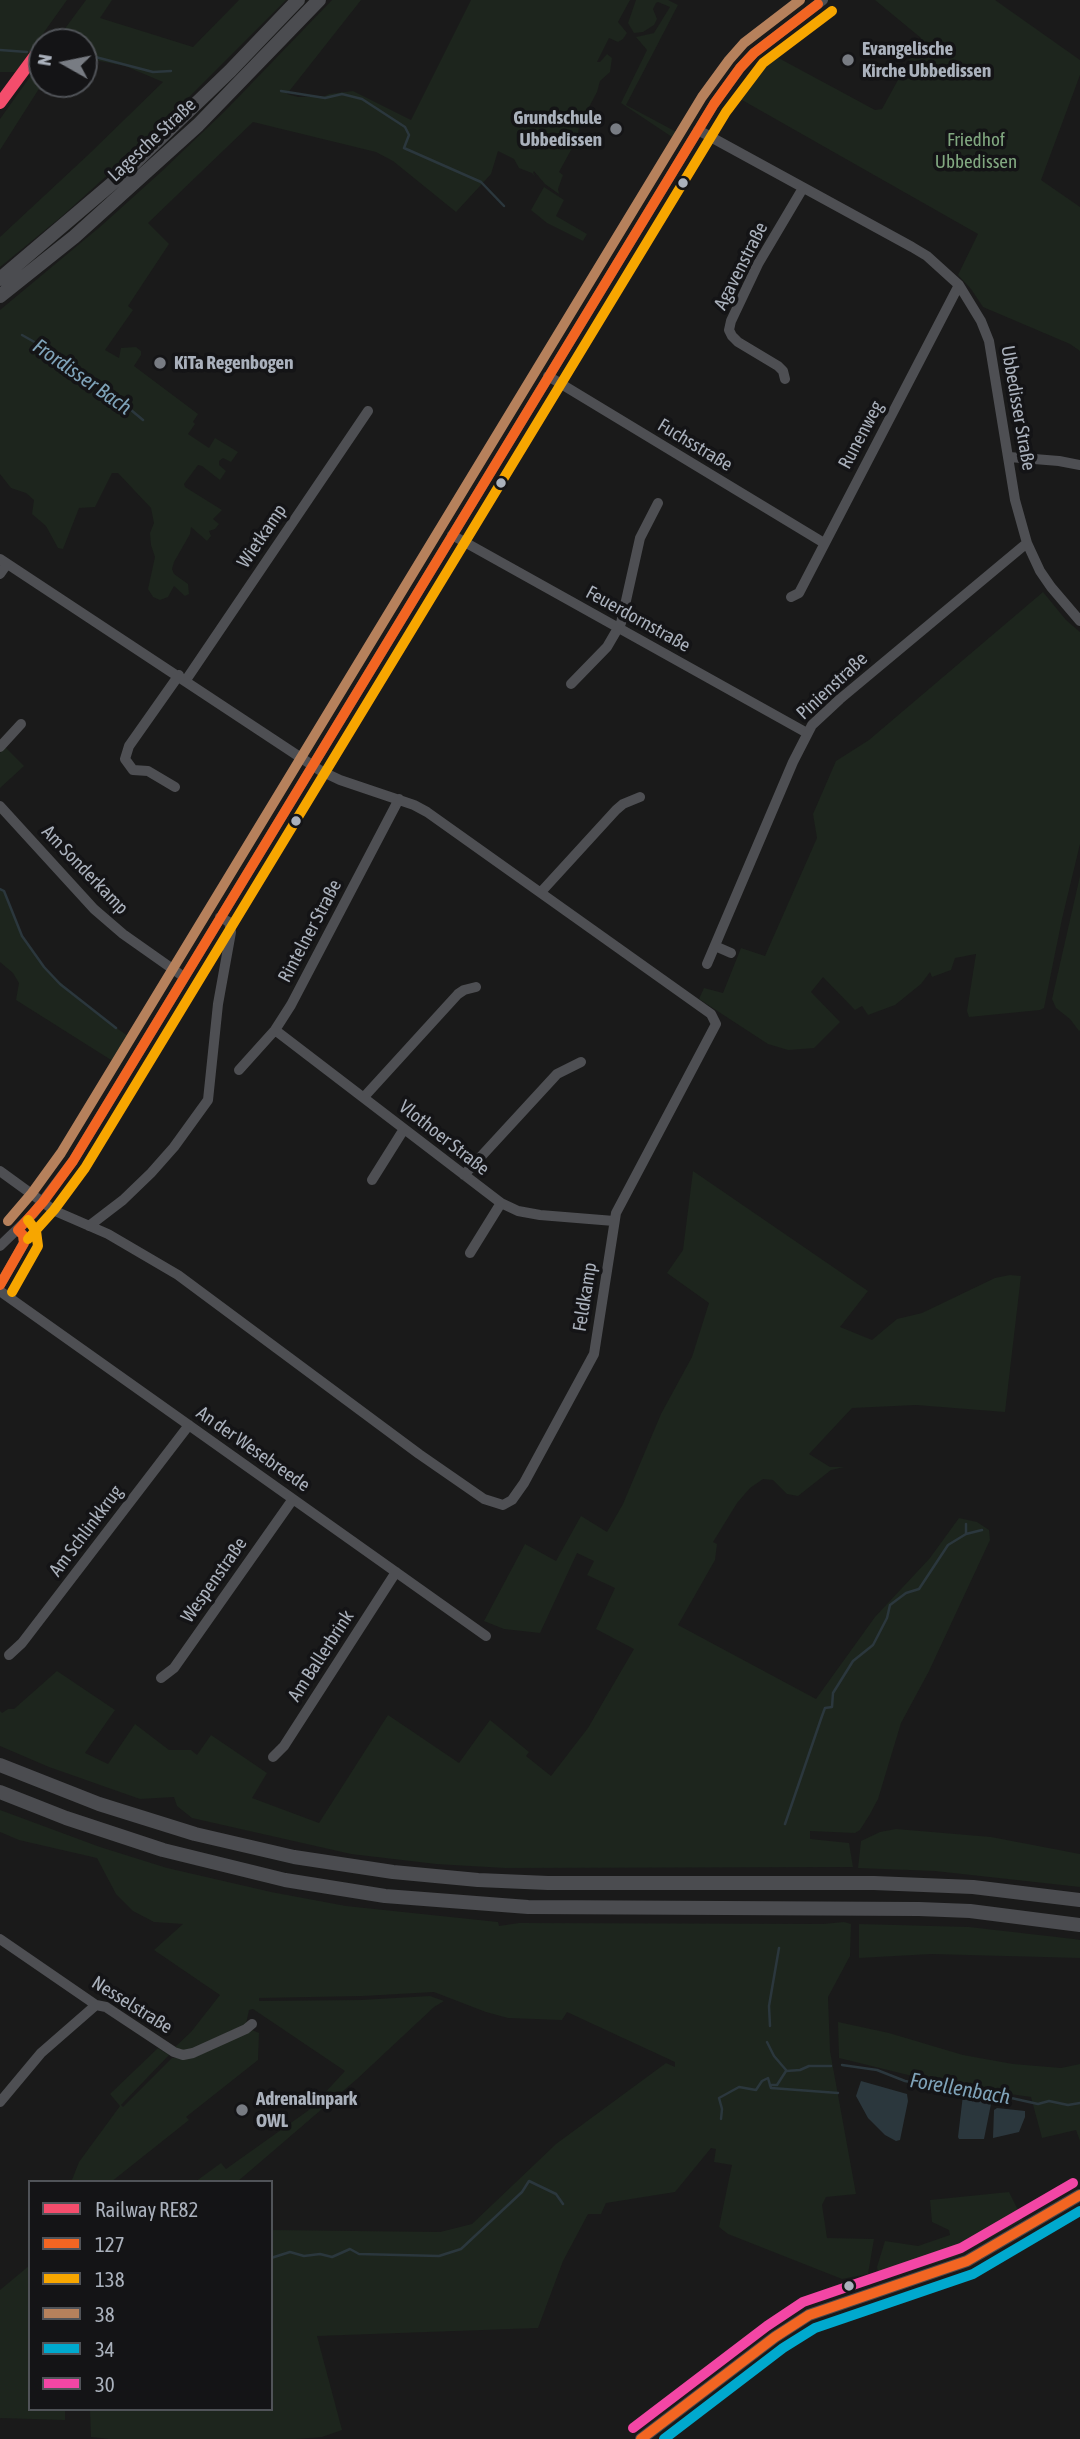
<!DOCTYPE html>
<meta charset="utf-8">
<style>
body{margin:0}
#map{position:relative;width:1080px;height:2439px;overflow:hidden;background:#1a1a1a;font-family:"Asap Condensed",sans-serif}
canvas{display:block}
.legend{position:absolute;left:28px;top:2180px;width:245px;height:231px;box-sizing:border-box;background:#141416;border:2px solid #505358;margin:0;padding:9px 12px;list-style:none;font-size:21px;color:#aab1bc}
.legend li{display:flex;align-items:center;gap:14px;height:35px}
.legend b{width:35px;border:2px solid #505358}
.north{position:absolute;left:28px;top:28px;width:70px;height:70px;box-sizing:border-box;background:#141416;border:2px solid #505358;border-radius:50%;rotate:279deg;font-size:19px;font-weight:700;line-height:28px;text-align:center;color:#aab1bc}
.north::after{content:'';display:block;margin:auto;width:24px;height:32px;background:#787c83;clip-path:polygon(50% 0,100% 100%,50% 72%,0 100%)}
</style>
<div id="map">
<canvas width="1080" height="2439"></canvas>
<ul class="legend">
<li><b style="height:9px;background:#f44d6c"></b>Railway RE82</li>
<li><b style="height:9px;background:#f26522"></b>127</li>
<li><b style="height:9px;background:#f7a600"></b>138</li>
<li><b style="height:9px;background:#b6815c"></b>38</li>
<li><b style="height:9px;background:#00a9ce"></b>34</li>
<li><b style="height:9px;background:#f346a5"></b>30</li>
</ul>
<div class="north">N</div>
</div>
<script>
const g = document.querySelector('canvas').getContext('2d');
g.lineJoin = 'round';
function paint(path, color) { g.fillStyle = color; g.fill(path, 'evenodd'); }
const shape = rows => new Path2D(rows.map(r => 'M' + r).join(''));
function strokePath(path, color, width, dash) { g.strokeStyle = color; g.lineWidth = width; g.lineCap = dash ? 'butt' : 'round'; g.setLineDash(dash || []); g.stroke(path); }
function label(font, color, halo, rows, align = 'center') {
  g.font = font + ' "Asap Condensed",sans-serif'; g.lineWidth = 7; g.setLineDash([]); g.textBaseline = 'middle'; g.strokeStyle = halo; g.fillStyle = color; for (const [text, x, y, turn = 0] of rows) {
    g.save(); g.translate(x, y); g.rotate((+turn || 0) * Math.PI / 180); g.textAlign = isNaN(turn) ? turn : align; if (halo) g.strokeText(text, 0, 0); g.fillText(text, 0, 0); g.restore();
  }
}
const green = shape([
 [0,0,67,0,0,94,16,72,0,72],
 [86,0,112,0,100,18,193,47,239,0,286,0,142,144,61,217,0,267,0,237,88,155,163,82,125,66,84,58,84,42,55,42],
 [332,0,361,0,287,94,298,97,325,96,329,94,353,91,411,120,471,0,630,0,618,22,627,33,623,39,618,42,609,38,597,62,600,62,607,54,612,58,610,72,600,81,597,92,579,126,577,139,559,172,563,175,558,189,559,194,545,184,534,171,533,173,536,177,532,173,519,168,514,159,498,151,491,174,456,212,393,161,376,152,253,122,148,223,169,244,128,306,133,310,105,350,119,358,121,348,136,347,141,351,141,355,134,366,198,414,193,422,195,424,188,434,209,448,215,438,238,452,231,462,223,458,219,461,219,465,226,471,220,480,202,466,198,465,184,484,185,487,222,510,213,519,219,524,215,529,209,531,211,536,207,541,191,527,190,534,174,562,172,569,174,574,188,584,189,594,185,596,174,586,168,597,160,600,153,597,148,589,155,557,151,545,150,533,154,523,151,508,118,473,112,473,95,507,79,508,63,549,58,548,46,526,32,514,34,500,26,493,11,488,0,474,0,310,101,226,161,172,225,111],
 [636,0,668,0,678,5,626,105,682,135,678,141,621,103,647,50,636,37,654,33,670,7,658,2,656,3,653,9,657,19,654,25,643,32,634,33,628,23],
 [875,0,995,0,1080,60,1080,75,1041,180,1080,207,1080,351,1070,344,983,307,971,289,958,275,978,234,735,96,773,55,875,110,882,109,921,38],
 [42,60,42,84,0,150,0,119],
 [544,187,564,200,556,216,587,234,583,241,547,223,531,210],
 [1043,592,1066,620,1080,632,1080,844,1062,919,1044,1008,1040,1010,969,1017,967,1011,976,954,955,958,951,970,932,977,930,972,921,984,895,1005,868,1015,862,1006,855,1010,823,977,811,992,840,1022,814,1048,788,1050,768,1044,699,999,704,988,723,993,741,948,765,956,817,838,813,814,836,761,869,740],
 [5,747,24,766,0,788,0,753],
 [1080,876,1080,1030,1079,1031,1070,1019,1056,1008,1052,999],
 [0,889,4,892,22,937,44,967,87,1007,135,1041,119,1065,16,1000,19,983,13,973,0,962],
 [693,1171,868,1291,840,1327,872,1340,897,1319,922,1313,995,1278,1010,1275,1021,1276,1005,1412,916,1405,852,1408,809,1454,830,1467,844,1467,831,1470,798,1496,787,1494,773,1480,763,1479,750,1488,737,1503,713,1542,717,1544,715,1560,678,1625,816,1699,875,1617,930,1558,959,1518,977,1522,989,1530,990,1540,929,1671,901,1723,878,1799,870,1814,860,1830,855,1833,810,1831,810,1839,849,1843,853,1867,505,1868,436,1864,351,1854,192,1818,177,1806,174,1797,140,1799,49,1767,0,1746,0,1711,2,1713,8,1709,14,1709,57,1671,115,1710,85,1753,108,1764,135,1724,169,1750,191,1750,197,1755,211,1735,267,1773,252,1798,319,1823,388,1715,459,1763,490,1720,529,1752,526,1756,551,1776,588,1728,634,1649,596,1629,615,1588,587,1575,594,1561,577,1553,540,1633,504,1629,484,1621,525,1544,556,1561,581,1516,607,1532,623,1504,661,1414,692,1357,709,1303,667,1273,683,1250],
 [0,1810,100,1847,167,1868,271,1892,346,1906,498,1922,499,1926,519,1923,823,1924,844,1922,851,1924,850,1956,828,1997,830,2051,856,2194,826,2197,822,2205,827,2238,874,2239,868,2274,842,2279,728,2234,719,2227,732,2165,714,2162,716,2149,711,2148,675,2192,606,2203,601,2214,588,2214,563,2261,538,2328,317,2336,342,2430,322,2437,296,2439,110,2439,91,2437,90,2409,271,2409,271,2230,440,2232,472,2224,556,2144,666,2063,675,2067,675,2062,567,2012,562,2020,508,2018,486,2012,434,1992,363,1996,259,1998,259,2001,361,2000,430,1996,444,2001,434,2007,357,2079,237,2182,195,2182,221,2163,226,2169,309,2110,345,2071,253,2009,249,2010,246,2024,192,2049,183,2051,175,2047,191,2032,220,1995,154,1950,183,1924,154,1922,133,1911,116,1894,97,1858,19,1840,0,1832],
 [896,1829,991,1837,1080,1854,1080,1887,935,1871,858,1868,861,1841,880,1832],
 [859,1924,969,1927,1074,1939,1080,1940,1080,1958,931,1954,859,1958],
 [838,2022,889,2033,963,2055,1013,2064,1061,2068,1080,2064,1080,2141,1076,2130,1042,2138,1031,2097,953,2086,839,2058],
 [252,2030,259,2033,258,2060,186,2117,189,2120,111,2182,72,2180,79,2162,120,2106,110,2094,158,2048,169,2055,121,2105,123,2107,172,2058,193,2058],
 [1009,2192,1023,2220,955,2257,883,2279,879,2277,877,2267,885,2241,918,2246,950,2235,949,2230,932,2222,930,2200],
 [30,2265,30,2409,65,2409,65,2420,0,2418,0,2290]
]);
const water = shape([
 [861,2081,907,2094,908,2101,900,2140,896,2141,885,2135,868,2118,856,2096],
 [963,2095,989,2100,991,2104,984,2139,959,2139,958,2137],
 [997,2108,1025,2111,1025,2117,1019,2132,993,2138,994,2110]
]);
const stream = shape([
 [0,50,27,52],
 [84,54,153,72,171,71],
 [281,91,325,98,342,94,362,99,405,127,409,135,404,148,481,182,504,206],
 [22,335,45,348,77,375,125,405,143,420],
 [0,889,4,891,22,936,44,967,60,984,116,1028],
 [966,1524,966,1534],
 [785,1824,822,1716,825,1708,832,1707,833,1693,853,1661,873,1645,887,1618,890,1605,906,1593,919,1589,948,1545,966,1534,982,1530],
 [770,2026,769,2006,779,1948],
 [767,2042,774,2056,786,2070],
 [842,2065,877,2070,905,2081,955,2091,971,2089,1038,2104,1049,2101,1068,2105,1080,2103],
 [770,2085,771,2088,838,2093],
 [721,2119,722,2109,719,2098,739,2087,756,2090,762,2081,768,2078,770,2085,777,2085,786,2071,800,2070,809,2066,831,2066],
 [271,2258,290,2252,304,2256,320,2254,332,2257,350,2249,359,2254,439,2256,461,2249,522,2192,529,2181,556,2194,563,2204]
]);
const minor = shape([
 [698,130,912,247,927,256,959,285,981,321,989,341,1015,500,1027,543,1040,571,1051,587,1080,621],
 [548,376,824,543],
 [785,379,783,371,778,366,738,342,732,336,729,330,731,321,758,264,803,188],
 [1009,457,1059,461,1080,465],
 [452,535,807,733],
 [0,559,321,771,340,780,414,805,427,812,711,1014,716,1024,616,1213,594,1354,524,1483,512,1500,503,1505,484,1499,419,1454,178,1275,108,1234,55,1211,0,1171],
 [0,574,7,564],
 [791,597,799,593,959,285],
 [186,680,368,411],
 [571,684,607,647,621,623,640,538,658,503],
 [0,747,21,724],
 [175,787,148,771,133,770,125,759,129,746,179,675],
 [0,806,94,909,123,934,184,977],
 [541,892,616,810,623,804,640,797],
 [715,946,731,953],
 [707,964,793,762,812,725,840,699,1027,543],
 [275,1030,501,1203,518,1211,540,1215,614,1221],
 [239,1070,275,1030,291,1005,399,799],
 [364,1097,458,994,464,990,476,987],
 [464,1175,557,1074,581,1062],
 [372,1180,404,1129],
 [89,1226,123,1200,151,1173,174,1147,208,1100,218,1004,231,932,229,922,220,917],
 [0,1246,33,1214,73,1161,714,104,740,68,754,53,823,0],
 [470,1253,501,1203],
 [0,1285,24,1243,23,1235,18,1230],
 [0,1291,486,1636],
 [9,1655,22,1643,189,1425],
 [161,1678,174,1668,293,1499],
 [273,1757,284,1746,396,1572],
 [0,1939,96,2005,106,2007,174,2052,183,2055,193,2053,246,2029,252,2024],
 [0,2102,41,2053,96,2005]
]);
const major = shape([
 [641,2439,775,2337,809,2315,967,2261,1080,2195]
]);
const highway = shape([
 [0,279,121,176,230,71,298,0],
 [0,296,74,237,198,125,319,0],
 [0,1765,99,1804,195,1834,294,1857,393,1872,478,1880,548,1883,874,1883,973,1887,1080,1900],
 [0,1792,66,1818,163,1850,285,1880,385,1896,528,1907,919,1909,970,1911,1080,1925]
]);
const bus1 = shape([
 [18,1230,43,1202,73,1161,714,104,740,68,754,53,818,4],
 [0,1285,24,1243,23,1235,18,1230],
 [641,2439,775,2337,809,2315,967,2261,1080,2195]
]);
const bus2 = shape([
 [28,1239,54,1210,85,1168,726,112,763,63,832,11],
 [12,1292,38,1246,36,1231,28,1220]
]);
const bus3 = shape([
 [8,1221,32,1193,61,1153,702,97,729,60,744,43,800,0]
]);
const bus4 = shape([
 [664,2439,783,2348,815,2328,973,2274,1080,2211]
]);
const bus5 = shape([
 [633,2428,767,2326,803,2302,961,2248,1073,2183]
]);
const rail1 = shape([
 [0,103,42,46]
]);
const markers = [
 [848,60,7,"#787c83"],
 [616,129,7,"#787c83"],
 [683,183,6,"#aab1bc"],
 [160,363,7,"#787c83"],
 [501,483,6,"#aab1bc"],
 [296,821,6,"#aab1bc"],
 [242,2110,7,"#787c83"],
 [849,2286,6,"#aab1bc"]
];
const poiNames = [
 ["Evangelische",862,49],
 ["Kirche Ubbedissen",862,71],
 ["Grundschule",602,118,"right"],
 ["Ubbedissen",602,140,"right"],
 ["KiTa Regenbogen",174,363],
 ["Adrenalinpark",256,2099],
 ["OWL",256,2121]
];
const streetNames = [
 ["Lagesche Straße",152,140,-43],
 ["Agavenstraße",741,266,-63],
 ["Ubbedisser Straße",1018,408,80],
 ["Runenweg",861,435,-62],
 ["Fuchsstraße",695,445,31],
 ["Wietkamp",262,536,-56],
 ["Feuerdornstraße",638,619,29],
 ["Pinienstraße",832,686,-43],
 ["Am Sonderkamp",85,870,46],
 ["Rintelner Straße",310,931,-62],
 ["Vlothoer Straße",444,1138,38],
 ["Feldkamp",585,1297,-81],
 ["An der Wesebreede",253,1449,35],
 ["Am Schlinkkrug",86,1531,-53],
 ["Wespenstraße",214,1580,-55],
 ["Am Ballerbrink",321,1656,-57],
 ["Nesselstraße",132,2005,32]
];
const parkNames = [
 ["Friedhof",976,140],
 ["Ubbedissen",976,162]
];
const waterNames = [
 ["Frordisser Bach",82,377,35],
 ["Forellenbach",960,2089,10]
];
paint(green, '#1d251d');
paint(water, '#2b373d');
strokePath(stream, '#2b373d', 2.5);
strokePath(minor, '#4e4f53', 10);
strokePath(major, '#4b4c4f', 12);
strokePath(highway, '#4b4c50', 14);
strokePath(bus1, '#f26522', 10);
strokePath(bus2, '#f7a600', 10);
strokePath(bus3, '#b6815c', 10);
strokePath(bus4, '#00a9ce', 10);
strokePath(bus5, '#f346a5', 10);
strokePath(rail1, '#f44d6c', 12);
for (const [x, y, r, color] of markers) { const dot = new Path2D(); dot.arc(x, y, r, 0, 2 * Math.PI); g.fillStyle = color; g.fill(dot); strokePath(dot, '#141416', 2.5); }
label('bold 19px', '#aab1bc', '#141416', poiNames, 'left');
label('19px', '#aab1bc', '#141416', streetNames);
label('19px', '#81a880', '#141416', parkNames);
label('italic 21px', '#7fa3b9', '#141416', waterNames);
</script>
